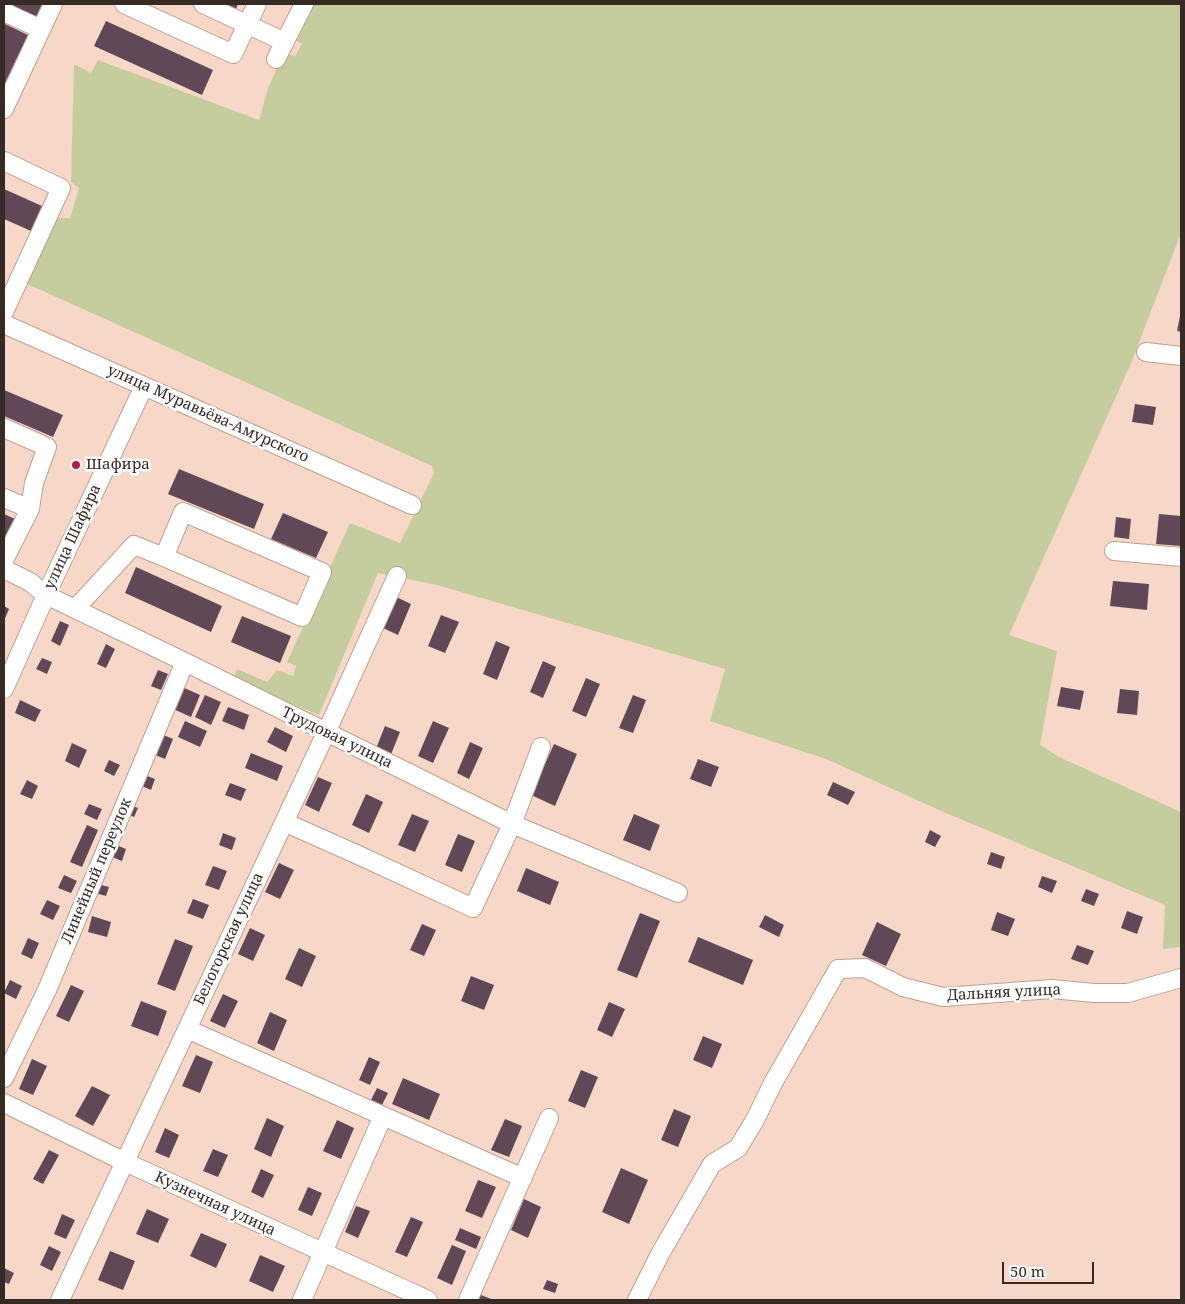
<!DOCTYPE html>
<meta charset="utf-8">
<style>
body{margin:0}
#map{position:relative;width:1185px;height:1304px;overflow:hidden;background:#f7d8c8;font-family:"Noto Serif",serif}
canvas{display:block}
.frame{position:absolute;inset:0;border:5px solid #362b24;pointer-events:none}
.scale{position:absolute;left:1002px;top:1262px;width:92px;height:22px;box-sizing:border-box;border:2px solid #362b24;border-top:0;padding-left:6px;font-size:15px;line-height:18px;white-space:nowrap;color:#362b24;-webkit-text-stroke:4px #fff;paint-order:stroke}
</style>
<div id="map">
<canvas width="1185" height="1304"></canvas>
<div class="frame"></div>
<div class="scale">50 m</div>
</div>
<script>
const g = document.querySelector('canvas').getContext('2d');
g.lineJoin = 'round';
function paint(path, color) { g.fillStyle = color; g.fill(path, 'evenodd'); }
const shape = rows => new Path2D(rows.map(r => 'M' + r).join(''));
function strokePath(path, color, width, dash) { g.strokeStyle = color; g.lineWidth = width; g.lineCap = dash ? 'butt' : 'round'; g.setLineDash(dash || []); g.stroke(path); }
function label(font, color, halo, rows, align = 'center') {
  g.font = font + ' "Noto Serif",serif'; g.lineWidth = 5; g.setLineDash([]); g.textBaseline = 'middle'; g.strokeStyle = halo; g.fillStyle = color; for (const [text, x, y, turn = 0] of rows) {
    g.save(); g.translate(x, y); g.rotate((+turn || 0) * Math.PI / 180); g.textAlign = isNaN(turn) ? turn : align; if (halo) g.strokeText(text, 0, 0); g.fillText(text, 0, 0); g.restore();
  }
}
const green = shape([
 [310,4,1181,4,1181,233,1132,361,1009,635,1057,651,1040,745,1059,757,1181,812,1181,947,1163,949,1165,905,939,810,826,759,710,721,725,669,437,585,378,573,319,715,233,679,237,669,267,682,277,670,293,676,296,666,287,662,350,523,400,543,434,473,432,466,25,283,58,218,70,218,79,188,71,182,74,64,91,73,98,60,259,120,268,88,284,53,295,56,302,44,292,38]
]);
const building = shape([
 [15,4,42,4,36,17,13,7],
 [218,4,238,4,235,12],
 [106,21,213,70,202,95,94,46],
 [5,24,28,35,4,85,4,27],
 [4,189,42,206,31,231,4,219],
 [1180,316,1181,316,1181,332,1177,331],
 [4,390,63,415,53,437,4,416],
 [1135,404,1156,407,1153,425,1132,422],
 [179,469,264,504,254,529,168,494],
 [283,513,328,532,316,558,271,539],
 [4,514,15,519,4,544],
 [1159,514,1181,516,1181,546,1156,544],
 [1116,517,1131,519,1129,539,1114,537],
 [136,567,222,606,211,632,125,593],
 [1113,581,1149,584,1147,610,1110,606],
 [394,596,411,604,398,635,381,627],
 [4,606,9,609,4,621],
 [441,615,459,622,445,653,428,646],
 [242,616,291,636,280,663,231,642],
 [60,621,69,625,60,646,51,641],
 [496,641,510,647,497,680,483,674],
 [106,644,115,649,106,668,97,664],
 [42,658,52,662,47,674,36,669],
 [543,661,556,667,543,698,530,692],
 [158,670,168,674,161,690,151,686],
 [586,678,600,684,586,717,572,711],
 [180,686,200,695,191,717,171,708],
 [1061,687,1084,691,1080,710,1057,706],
 [1120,689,1139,691,1137,715,1117,713],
 [205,695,221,702,211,725,195,717],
 [633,695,646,700,633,733,619,728],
 [20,700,41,710,35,722,15,713],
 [228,707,249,715,244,730,222,721],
 [185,721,207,731,200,747,178,737],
 [433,721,449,728,433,763,418,756],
 [385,726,400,732,390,757,375,751],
 [275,727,293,736,286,752,267,742],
 [161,734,173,739,165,759,153,754],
 [470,742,483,748,469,779,457,773],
 [72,743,87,750,79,768,65,761],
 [554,744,577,754,555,806,531,795],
 [251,753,283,766,277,781,245,768],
 [698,759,719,767,711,787,690,779],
 [109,760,120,765,114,776,104,771],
 [142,774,155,779,151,790,137,784],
 [318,777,332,783,319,812,305,805],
 [27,780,38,786,32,799,20,794],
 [833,782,855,792,848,805,827,795],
 [230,783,246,789,241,801,225,795],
 [366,794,383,802,369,833,352,825],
 [89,804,102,809,97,820,84,814],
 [131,805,138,808,134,817,127,814],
 [412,814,429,821,415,852,398,845],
 [634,814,660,825,650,851,623,840],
 [87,825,98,830,82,867,70,862],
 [930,830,941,836,935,847,925,842],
 [223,833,236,838,232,850,219,845],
 [458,834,475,841,462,872,445,865],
 [116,845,126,849,122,861,112,857],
 [991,852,1005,857,1001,869,987,864],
 [279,863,294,870,280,899,265,892],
 [213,866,227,871,219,890,205,885],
 [526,868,559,882,550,905,517,891],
 [64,875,77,881,71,893,58,888],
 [1042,876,1057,881,1052,893,1038,887],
 [97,884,109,887,106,896,95,893],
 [1086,889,1099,894,1094,906,1081,901],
 [193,899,209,905,203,919,187,913],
 [47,900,60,906,53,920,40,914],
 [1127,911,1143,917,1137,934,1121,928],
 [997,912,1015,919,1008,936,991,930],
 [640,913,660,921,637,978,617,970],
 [765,915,784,925,779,937,759,927],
 [92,916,111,922,107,937,88,932],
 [877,922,901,934,886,966,862,955],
 [422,924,436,930,424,956,410,950],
 [250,928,265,935,253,961,238,954],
 [698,937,753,960,743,985,688,962],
 [28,938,39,943,32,959,21,954],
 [175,939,193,946,175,991,157,984],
 [1077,945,1094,951,1088,965,1071,959],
 [299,948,316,956,302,987,285,979],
 [471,976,494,985,484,1010,461,1001],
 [10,980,22,986,16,999,4,993],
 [71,985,84,991,69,1022,56,1016],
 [223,994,238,1001,225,1028,210,1021],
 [141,1001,167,1011,158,1036,131,1026],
 [609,1002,625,1009,612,1037,597,1030],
 [270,1012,287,1020,274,1051,257,1043],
 [703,1036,722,1044,712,1068,693,1060],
 [196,1055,213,1062,200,1093,182,1086],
 [369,1057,380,1062,370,1085,359,1080],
 [32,1059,47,1066,33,1095,19,1089],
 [581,1070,598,1077,585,1108,568,1101],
 [403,1078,440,1094,429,1120,392,1104],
 [92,1086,110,1095,93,1126,75,1116],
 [377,1088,388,1093,380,1109,369,1104],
 [674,1109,691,1116,678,1147,661,1140],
 [267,1118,284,1126,271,1157,254,1149],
 [505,1119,522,1126,509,1157,491,1150],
 [337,1120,354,1128,341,1159,323,1151],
 [165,1128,179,1135,169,1158,155,1152],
 [213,1149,228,1155,218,1177,203,1171],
 [49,1150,59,1155,43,1184,33,1179],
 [621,1168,648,1180,629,1224,602,1212],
 [261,1169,274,1175,263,1198,251,1192],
 [478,1180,496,1187,482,1218,465,1211],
 [308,1187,322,1193,312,1216,298,1210],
 [524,1199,541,1207,528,1238,511,1230],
 [356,1206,370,1211,358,1238,345,1232],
 [147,1209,169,1219,158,1243,136,1234],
 [62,1214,75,1220,66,1239,54,1234],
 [411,1217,423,1222,407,1257,395,1252],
 [460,1228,481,1237,476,1249,455,1240],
 [201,1233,227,1244,216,1268,190,1256],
 [452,1245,466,1251,452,1285,437,1278],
 [49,1246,61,1252,52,1271,40,1265],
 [110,1251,135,1261,123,1290,98,1280],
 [260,1255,285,1266,273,1292,249,1281],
 [4,1268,14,1273,9,1284,4,1282],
 [547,1280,558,1284,555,1293,543,1289],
 [481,1295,494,1300,478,1300]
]);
const minor = shape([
 [124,4,233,54,257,4],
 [203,4,285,42],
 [4,12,41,29],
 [276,59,304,4],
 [4,109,53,4],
 [4,161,61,188,4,312],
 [4,324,412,505],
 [1146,352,1181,356],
 [4,428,47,447,34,483,30,509,4,560],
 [4,498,30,509],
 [1114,551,1181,557],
 [4,569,30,582,46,595,185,662,512,824,678,893],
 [75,609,134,545,164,557,183,512,322,572,302,617,164,557],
 [4,689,46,595,144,386],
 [284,822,356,854,473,908,512,824,541,747],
 [187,1029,523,1178],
 [4,1078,47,990,185,662],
 [4,1103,125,1162,428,1300],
 [60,1300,326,733,397,576],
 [302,1300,383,1116],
 [468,1300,549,1118],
 [637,1300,660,1254,712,1164,738,1148,755,1120,773,1083,838,969,865,968,903,987,943,997,1052,989,1094,993,1128,993,1181,978]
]);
const markers = [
 [76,465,5,"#b01d45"]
];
const streetNames = [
 ["улица Муравьёва-Амурского",208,414,24],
 ["улица Шафира",73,537,-65],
 ["Трудовая улица",337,738,26],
 ["Линейный переулок",97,871,-67],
 ["Белогорская улица",229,939,-65],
 ["Дальняя улица",1004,993,-3],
 ["Кузнечная улица",215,1204,25]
];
const poiNames = [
 ["Шафира",86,465]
];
paint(green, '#c5cd9e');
paint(building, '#614857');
strokePath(minor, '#bda091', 20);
strokePath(minor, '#fff', 18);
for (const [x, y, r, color] of markers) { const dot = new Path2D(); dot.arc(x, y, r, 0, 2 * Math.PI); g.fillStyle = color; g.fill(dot); strokePath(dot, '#fff', 2); }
label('15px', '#362b24', '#fff', streetNames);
label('15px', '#362b24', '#fff', poiNames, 'left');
</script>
